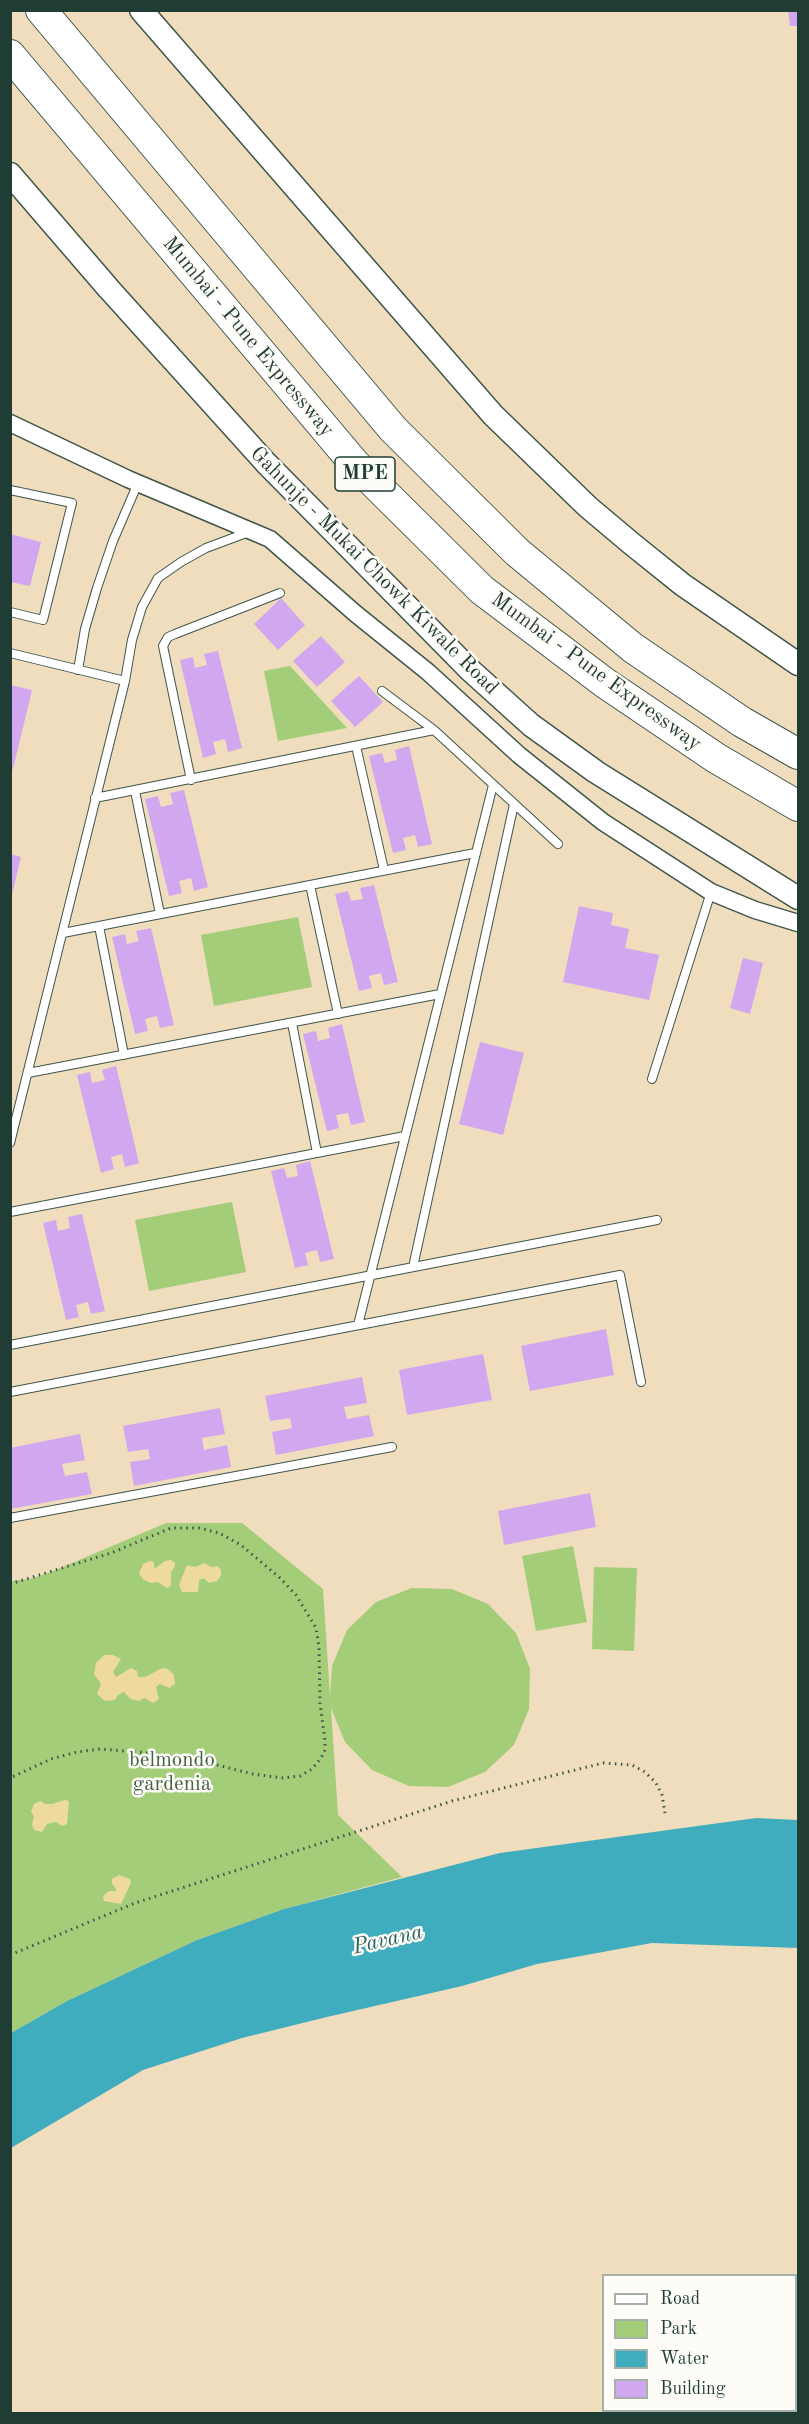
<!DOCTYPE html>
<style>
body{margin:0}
#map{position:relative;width:809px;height:2424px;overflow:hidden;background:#f0ddbd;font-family:"Old Standard TT",serif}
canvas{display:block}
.frame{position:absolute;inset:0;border:12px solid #1f3d34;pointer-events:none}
.legend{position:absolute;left:602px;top:2274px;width:195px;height:138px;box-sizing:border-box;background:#fdfcf7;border:2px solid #a4b0a9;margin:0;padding:8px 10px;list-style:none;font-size:18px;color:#1f3d34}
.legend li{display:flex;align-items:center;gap:12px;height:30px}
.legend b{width:30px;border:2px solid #a4b0a9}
</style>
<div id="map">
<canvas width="809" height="2424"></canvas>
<div class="frame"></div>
<ul class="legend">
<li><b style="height:8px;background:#fff"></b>Road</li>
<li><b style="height:16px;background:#a3cd79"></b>Park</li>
<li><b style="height:16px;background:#40adbe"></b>Water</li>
<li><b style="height:16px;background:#d1a7f0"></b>Building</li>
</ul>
</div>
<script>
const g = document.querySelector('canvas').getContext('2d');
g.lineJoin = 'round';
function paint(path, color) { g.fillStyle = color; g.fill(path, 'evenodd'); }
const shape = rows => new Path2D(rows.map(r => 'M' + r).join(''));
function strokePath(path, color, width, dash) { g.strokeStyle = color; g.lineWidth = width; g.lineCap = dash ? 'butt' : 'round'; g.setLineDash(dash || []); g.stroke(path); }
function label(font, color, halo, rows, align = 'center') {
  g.font = font + ' "Old Standard TT",serif'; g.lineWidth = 5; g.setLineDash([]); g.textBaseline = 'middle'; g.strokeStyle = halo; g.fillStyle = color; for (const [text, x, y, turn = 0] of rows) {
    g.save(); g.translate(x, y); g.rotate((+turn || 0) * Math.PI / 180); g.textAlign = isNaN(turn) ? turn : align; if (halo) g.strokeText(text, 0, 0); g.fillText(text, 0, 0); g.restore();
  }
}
const green = shape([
 [290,666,347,728,278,741,264,671],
 [298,917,312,987,214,1006,201,935],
 [232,1202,246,1272,149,1291,135,1220],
 [166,1523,242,1523,323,1589,330,1696,332,1666,347,1630,376,1602,412,1588,452,1589,488,1604,516,1633,530,1669,529,1709,514,1745,485,1772,448,1787,409,1786,372,1770,345,1742,331,1708,338,1815,402,1877,284,1909,197,1940,67,2001,11,2033,11,1581,30,1579,51,1572],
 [573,1546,587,1622,536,1631,522,1556],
 [594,1567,637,1568,634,1651,592,1649]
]);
const sand = shape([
 [171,1560,175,1563,175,1566,171,1573,171,1586,167,1588,158,1582,151,1583,144,1580,139,1574,143,1564,150,1561,154,1562,154,1569,165,1561],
 [205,1563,211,1567,218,1566,221,1570,221,1576,217,1581,209,1583,204,1578,199,1580,198,1592,182,1592,179,1585,187,1565,195,1567],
 [104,1655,113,1655,121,1659,113,1672,116,1677,131,1668,137,1671,138,1677,145,1677,162,1668,168,1669,174,1675,175,1684,169,1688,160,1684,156,1687,159,1699,153,1703,144,1698,139,1701,131,1699,124,1692,118,1695,115,1700,105,1701,97,1694,101,1684,94,1674,96,1663],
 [65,1800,69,1801,67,1824,62,1826,56,1822,47,1824,42,1832,34,1830,32,1824,34,1817,31,1811,34,1804,40,1801,45,1804,52,1804],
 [119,1875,130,1879,131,1883,121,1904,104,1901,103,1896,109,1891,117,1891,112,1883,112,1879]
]);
const water = shape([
 [756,1818,798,1820,798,1948,652,1943,537,1964,462,1986,327,2017,242,2038,143,2070,11,2148,11,2033,67,2001,197,1940,284,1909,500,1853]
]);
const building = shape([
 [788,10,798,10,798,26,790,26],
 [10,534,41,542,30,586,10,582],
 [281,598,305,625,278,650,254,624],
 [321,636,345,662,317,687,293,661],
 [218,651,242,748,228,752,225,739,213,742,216,754,203,758,180,660,193,657,195,668,207,665,204,654],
 [359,676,383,702,355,727,331,701],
 [10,685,32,690,13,769,10,769],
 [409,746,432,844,418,847,415,835,403,838,406,850,393,853,369,756,382,753,385,763,397,760,395,750],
 [184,790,208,887,194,891,191,878,179,881,182,893,169,896,145,799,158,796,161,807,173,804,170,793],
 [10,854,21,857,11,899,10,899],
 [374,885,398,982,384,985,381,973,369,976,372,988,359,991,335,894,348,891,351,901,363,899,360,888],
 [579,906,613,913,611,925,629,929,625,948,659,955,649,1000,563,982],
 [151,928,174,1025,160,1028,157,1016,145,1019,148,1031,135,1034,112,937,125,934,127,944,139,941,136,931],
 [743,958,763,963,750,1014,730,1008],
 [342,1024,365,1122,351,1125,348,1113,336,1115,339,1128,327,1131,303,1034,316,1031,318,1041,330,1038,328,1028],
 [480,1042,524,1053,503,1135,459,1124],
 [116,1066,139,1163,125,1167,122,1154,111,1157,114,1169,101,1173,77,1075,90,1072,92,1083,105,1080,102,1070],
 [310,1161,334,1259,320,1262,317,1250,305,1253,308,1265,295,1268,271,1171,284,1168,287,1178,298,1176,296,1165],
 [82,1214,105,1311,91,1314,88,1302,76,1305,79,1317,66,1320,43,1223,56,1220,58,1231,70,1228,68,1217],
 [606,1329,614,1375,530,1391,521,1346],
 [483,1354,492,1400,407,1415,399,1370],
 [362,1377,367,1403,344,1407,347,1419,369,1415,374,1436,276,1455,272,1432,292,1428,290,1418,270,1421,265,1396],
 [220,1408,225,1434,202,1438,204,1450,227,1445,231,1467,134,1486,130,1462,150,1459,148,1449,128,1452,123,1426],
 [80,1434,85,1460,62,1464,65,1476,87,1472,92,1494,10,1509,10,1448],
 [590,1493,596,1527,504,1545,498,1511]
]);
const path = shape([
 [10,1584,111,1553,171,1528,199,1528,219,1533,241,1545,280,1578,296,1595,316,1628,319,1647,320,1703,325,1741,325,1750,321,1758,312,1769,300,1776,283,1778,253,1774,209,1763,150,1753,100,1749,77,1752,51,1759,10,1778],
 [10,1955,135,1903,452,1801,603,1763,632,1765,645,1772,656,1783,662,1795,665,1813]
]);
const lane = shape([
 [10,490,72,503,43,620,10,612],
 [10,653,125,681],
 [78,670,85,629,97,588,113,541,138,483],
 [382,691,434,730,558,844],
 [356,746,384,870],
 [191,780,163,646,168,637,175,634,280,593],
 [135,791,160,914],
 [95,798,434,730],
 [310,885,338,1014],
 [99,926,124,1055],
 [63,933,475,853],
 [292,1023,317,1153],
 [28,1073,440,994],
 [652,1079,711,892],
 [10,1143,125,681,132,640,142,607,158,578,181,562,206,548,249,532],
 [10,1212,405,1136],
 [413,1267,514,804],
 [358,1325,493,785],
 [10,1345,657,1220],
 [10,1392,620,1275,641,1382],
 [10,1518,392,1447]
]);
const street = shape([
 [10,423,128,479,270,539,356,614,428,672,519,755,603,822,711,892,755,910,798,923]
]);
const secondary = shape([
 [141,10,493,415,588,507,632,544,683,585,798,664],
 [10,174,109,289,266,463,470,670,531,725,596,772,798,898]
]);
const highway = shape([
 [41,10,393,429,517,552,633,648,742,722,798,754],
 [10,55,355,464,482,590,605,683,716,758,798,806]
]);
const shields = [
 [365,474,60]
];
const shieldNames = [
 ["MPE",365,474]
];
const streetNames = [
 ["Mumbai - Pune Expressway",248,337,50],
 ["Gahunje - Mukai Chowk Kiwale Road",374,571,45],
 ["Mumbai - Pune Expressway",596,672,36]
];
const parkNames = [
 ["belmondo",172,1760],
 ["gardenia",172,1784]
];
const waterNames = [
 ["Pavana",388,1940,-13]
];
paint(green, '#a3cd79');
paint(sand, '#eeda9e');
paint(water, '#40adbe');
paint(building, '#d1a7f0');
strokePath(lane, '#3e5549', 10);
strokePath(street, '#3e5549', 19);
strokePath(secondary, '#3e5549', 25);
strokePath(highway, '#3e5549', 32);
strokePath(path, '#3e5549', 3, [1.5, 4.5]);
strokePath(lane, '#fff', 8);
strokePath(street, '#fff', 16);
strokePath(secondary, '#fff', 22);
strokePath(highway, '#fff', 30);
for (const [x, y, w] of shields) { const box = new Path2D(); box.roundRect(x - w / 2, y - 17, w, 34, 4.5); g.fillStyle = '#fdfcf7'; g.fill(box); strokePath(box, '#1f3d34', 1.5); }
label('bold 20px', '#1f3d34', null, shieldNames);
label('21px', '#1f3d34', '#fdfcf7', streetNames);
label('21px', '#406145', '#fdfcf7', parkNames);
label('italic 22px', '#2b6464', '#fdfcf7', waterNames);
</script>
